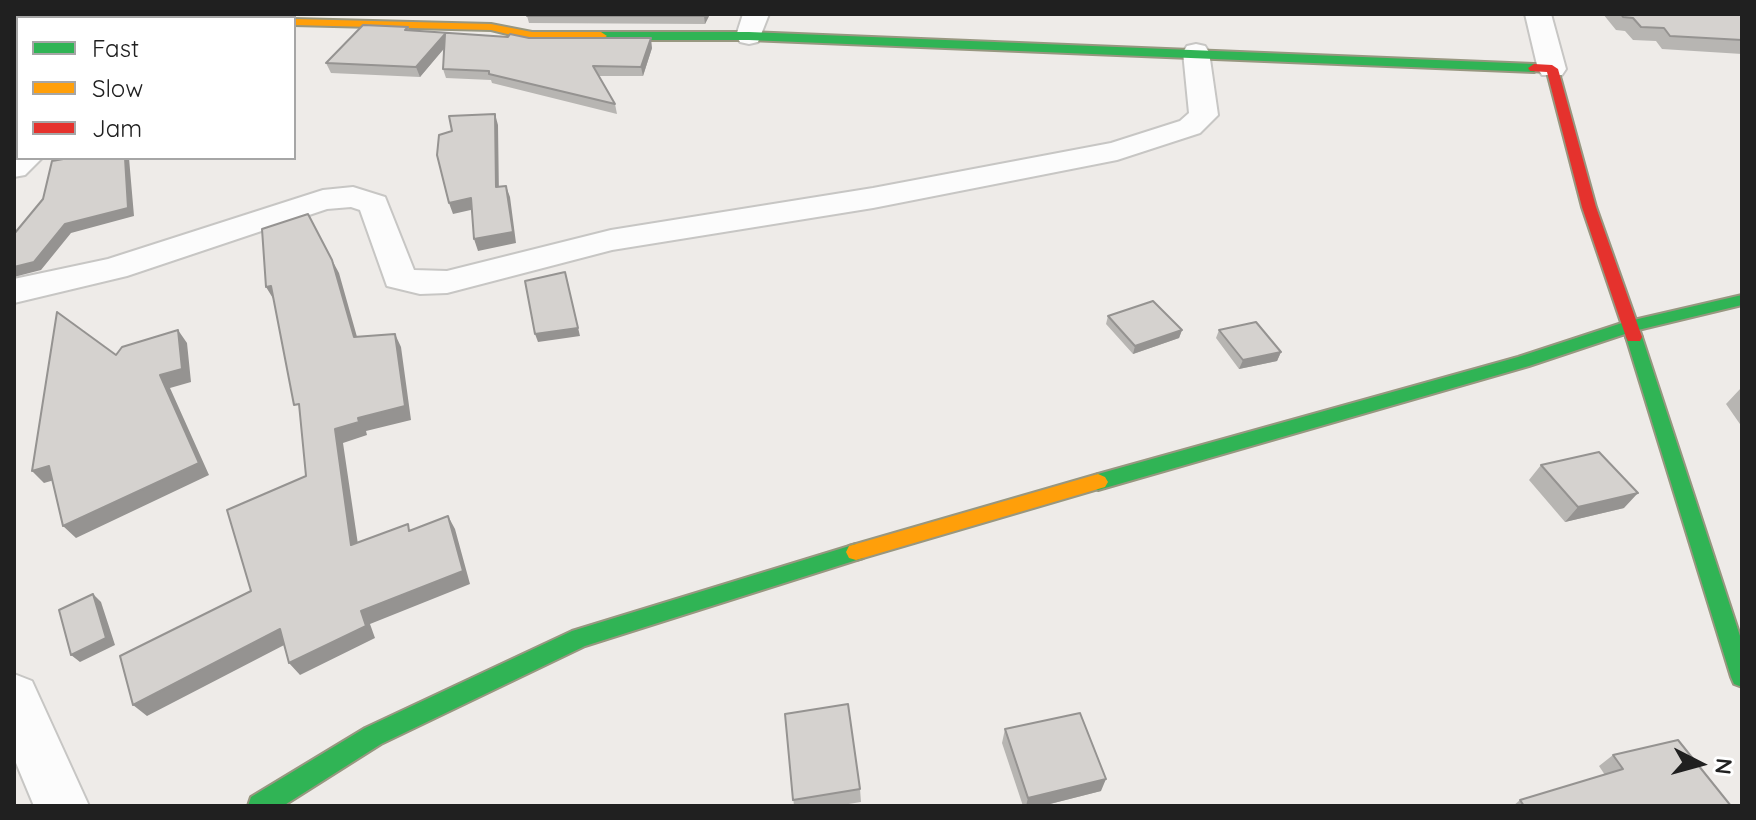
<!DOCTYPE html>
<style>
body{margin:0}
#map{position:relative;width:1756px;height:820px;overflow:hidden;background:#eeebe8;font-family:Quicksand,sans-serif}
canvas{display:block}
.frame{position:absolute;inset:0;border:16px solid #202020;pointer-events:none}
.legend{position:absolute;left:16px;top:16px;width:280px;height:144px;box-sizing:border-box;background:#fff;border:2px solid #a6a6a6;margin:0;padding:10px 14px;list-style:none;font-size:24px;color:#202020}
.legend li{display:flex;align-items:center;gap:16px;height:40px}
.legend b{width:40px;border:2px solid #a6a6a6}
.north{position:absolute;left:1660px;top:724px;width:80px;height:80px;-webkit-text-stroke:6px #fff;paint-order:stroke;rotate:96deg;font-size:22px;font-weight:700;line-height:32px;text-align:center;color:#202020}
.north::after{content:'';display:block;margin:auto;width:28px;height:36px;background:#202020;clip-path:polygon(50% 0,100% 100%,50% 72%,0 100%)}
</style>
<div id="map">
<canvas width="1756" height="820"></canvas>
<div class="frame"></div>
<ul class="legend">
<li><b style="height:10px;background:#30b455"></b>Fast</li>
<li><b style="height:10px;background:#ff9f0a"></b>Slow</li>
<li><b style="height:10px;background:#e5322d"></b>Jam</li>
</ul>
<div class="north">N</div>
</div>
<script>
const g = document.querySelector('canvas').getContext('2d');
g.lineJoin = 'round';
const shape = rows => new Path2D(rows.map(r => 'M' + r).join(''));
function strokePath(path, color, width, dash) { g.strokeStyle = color; g.lineWidth = width; g.lineCap = dash ? 'butt' : 'round'; g.setLineDash(dash || []); g.stroke(path); }
function paint(path, color) { g.fillStyle = color; g.fill(path, 'evenodd'); }
const street = shape([
 [743,14,769,14,758,42,749,44,740,42,736,36,743,14],
 [1525,14,1551,14,1566,69,1562,75,1542,75,1538,69,1525,14],
 [1196,44,1205,46,1209,52,1218,115,1200,133,1117,160,873,208,612,250,447,293,420,294,387,286,360,210,351,207,327,209,127,276,14,303,14,279,108,259,323,190,353,187,385,197,414,270,447,271,611,230,873,188,1111,143,1180,121,1189,113,1183,52,1187,46,1196,44],
 [18,151,18,158,42,158,25,175,14,177,14,153,18,151],
 [14,674,32,681,89,806,34,806,14,758,14,674]
]);
const fast = shape([
 [749,32,1534,64,1540,68,1534,72,749,40,601,40,595,36,601,32,749,32],
 [1742,295,1742,305,1634,331,1529,366,1098,490,1091,487,1088,482,1091,477,1098,474,1518,357,1625,322,1742,295],
 [1634,331,1642,337,1742,642,1742,687,1734,684,1731,677,1626,337,1634,331],
 [856,544,863,546,866,552,863,558,585,646,381,744,283,806,248,806,251,797,365,728,572,631,856,544]
]);
const slow = shape([
 [294,19,491,24,532,32,601,32,607,36,601,40,532,40,491,30,294,25,294,19],
 [1098,474,1105,477,1108,482,1105,487,856,560,849,558,846,552,849,546,856,544,1098,474]
]);
const jam = shape([
 [1534,64,1552,65,1558,69,1596,207,1642,337,1640,341,1628,341,1626,337,1582,207,1547,72,1530,71,1528,68,1534,64]
]);
const wall = shape([
 [710,14,705,24,529,23,527,16],
 [1093,14,1137,14,1137,16],
 [1603,14,1742,14,1742,54,1662,49,1656,41,1633,40,1625,31,1616,30],
 [408,27,409,31,652,48,643,76,598,76,615,104,617,114,492,83,491,80,446,78,443,69,444,48,420,77,331,73,326,63],
 [1108,316,1182,330,1179,338,1133,354,1106,324],
 [1219,330,1281,352,1277,361,1239,369,1216,338],
 [1741,388,1742,388,1742,427,1726,404],
 [1541,465,1624,508,1565,522,1529,480],
 [785,714,860,789,861,802,836,806,794,806],
 [1005,729,1101,791,1042,806,1023,806,1002,743],
 [1613,755,1731,806,1513,806,1520,800,1605,775,1599,766]
]);
const shadedWall = shape([
 [271,14,282,14,278,18,267,18],
 [705,14,710,14,705,24,704,16],
 [445,34,448,44,420,77,416,67],
 [651,38,652,48,643,76,641,67],
 [495,114,498,125,499,198,496,187],
 [125,158,129,158,134,216,71,233,41,270,14,277,14,267],
 [506,186,510,197,516,243,478,251,474,239],
 [471,198,475,209,453,214,449,203],
 [332,260,339,273,361,351,354,337],
 [567,281,580,336,538,342,535,334],
 [271,286,274,300,266,287],
 [178,330,187,343,191,382,170,388,209,475,76,538,63,526,160,375],
 [1182,330,1179,338,1133,354,1135,346],
 [395,334,401,347,411,420,366,431,367,435,343,443,360,558,351,545,335,429,358,418],
 [1281,352,1277,361,1239,369,1243,360],
 [49,466,61,478,44,483,32,471],
 [1638,493,1624,508,1565,522,1578,507],
 [448,516,455,529,470,584,370,624,375,638,300,675,289,663,361,611],
 [93,594,101,602,115,645,80,662,71,655],
 [280,629,290,642,147,716,133,705],
 [1106,779,1101,791,1042,806,1026,806,1028,798]
]);
const building = shape([
 [87,14,271,14,267,18,82,18,87,14],
 [528,14,705,14,704,16,527,16,528,14],
 [1621,14,1742,14,1742,40,1670,36,1664,28,1641,27,1633,18,1623,17,1621,14],
 [363,25,408,27,405,30,508,37,510,34,529,38,651,38,641,67,593,66,615,104,489,74,489,71,443,69,445,34,416,67,326,63,363,25],
 [495,114,496,187,506,186,513,232,474,239,471,198,449,203,437,155,439,135,452,131,449,116,495,114],
 [69,158,125,158,128,208,65,224,34,262,14,267,14,234,43,199,52,161,69,158],
 [308,214,332,260,354,337,395,334,405,406,358,418,359,422,335,429,351,545,408,524,409,531,448,516,463,571,361,611,366,626,289,663,280,629,133,705,120,656,251,591,227,510,306,476,299,404,294,405,271,286,266,287,262,229,308,214],
 [565,272,578,328,535,334,525,281,565,272],
 [1153,301,1182,330,1135,346,1108,316,1153,301],
 [57,312,116,355,122,347,178,330,182,369,160,375,199,463,63,526,49,466,32,471,57,312],
 [1256,322,1281,352,1243,360,1219,330,1256,322],
 [1599,452,1638,493,1578,507,1541,465,1599,452],
 [93,594,106,638,71,655,59,610,93,594],
 [848,704,860,789,793,800,785,714,848,704],
 [1080,713,1106,779,1028,798,1005,729,1080,713],
 [1678,740,1731,806,1524,806,1520,800,1623,769,1613,755,1678,740]
]);
strokePath(street, '#c7c6c4', 4);
strokePath(fast, '#989780', 4);
strokePath(slow, '#989780', 4);
strokePath(jam, '#989780', 4);
paint(street, '#fcfcfc');
paint(fast, '#30b455');
paint(slow, '#ff9f0a');
paint(jam, '#e5322d');
paint(wall, '#b7b5b2');
paint(shadedWall, '#959391');
paint(building, '#d5d2cf');
strokePath(building, '#959391', 2);
</script>
